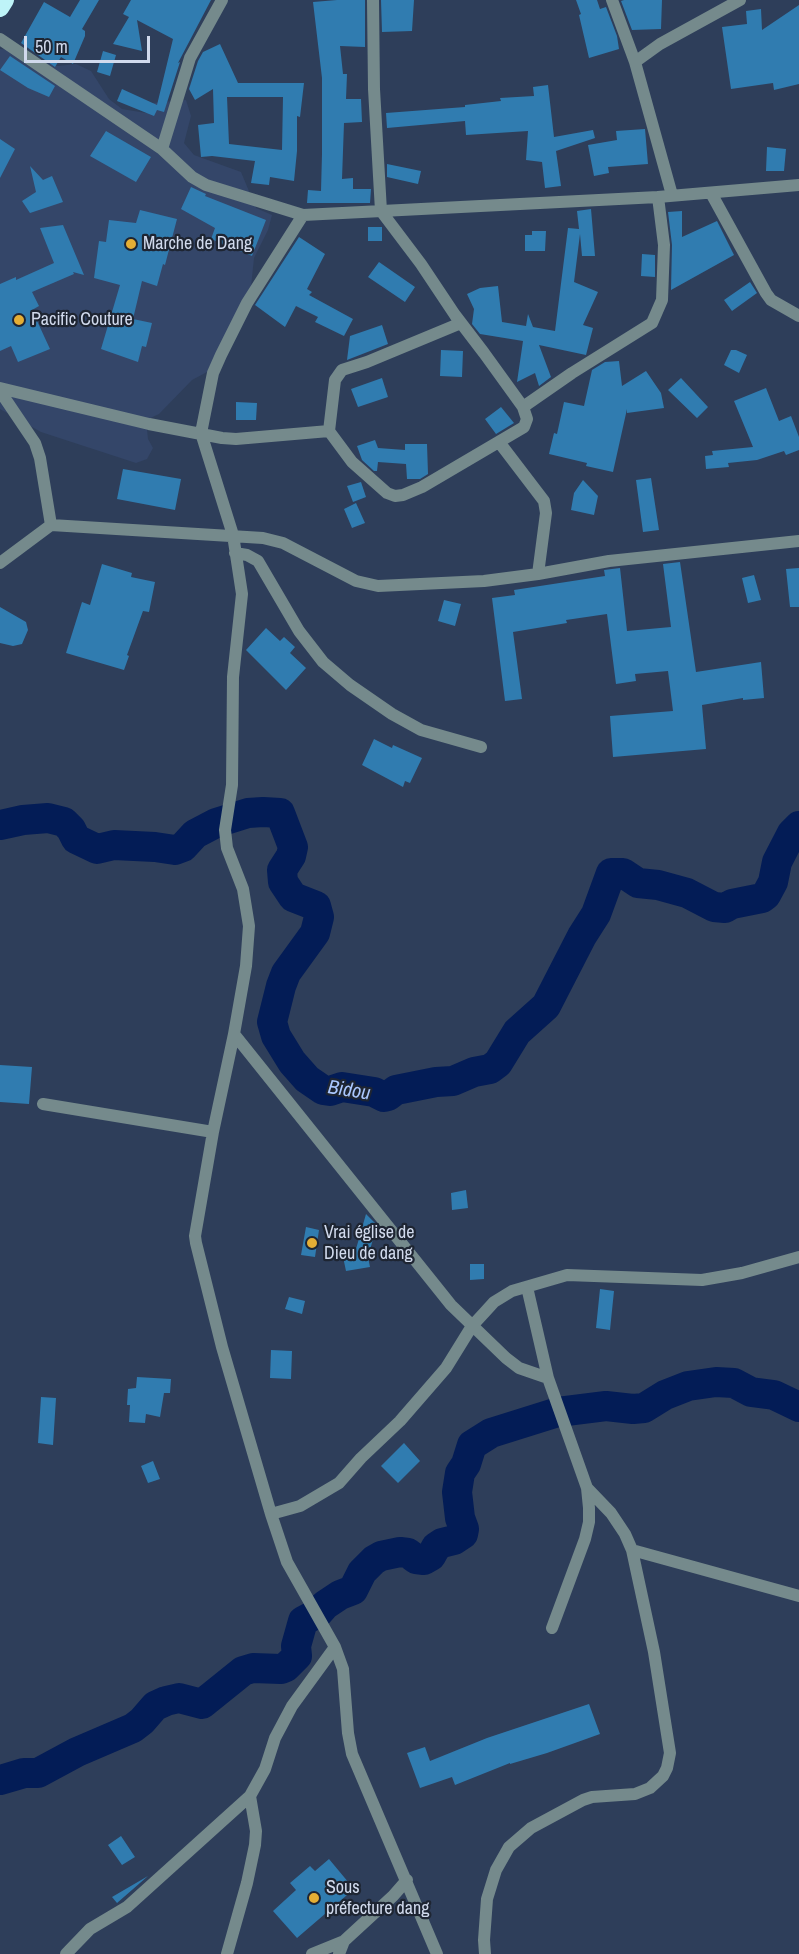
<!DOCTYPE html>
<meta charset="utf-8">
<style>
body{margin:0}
#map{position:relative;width:799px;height:1954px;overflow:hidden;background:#2e3e5a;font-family:"Archivo Narrow",sans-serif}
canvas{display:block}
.scale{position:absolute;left:24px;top:36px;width:126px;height:27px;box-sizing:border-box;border:3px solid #d1daed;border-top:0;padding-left:8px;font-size:18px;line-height:21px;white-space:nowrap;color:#d1daed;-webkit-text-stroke:4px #1e2532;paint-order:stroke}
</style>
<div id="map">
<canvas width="799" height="1954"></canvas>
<div class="scale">50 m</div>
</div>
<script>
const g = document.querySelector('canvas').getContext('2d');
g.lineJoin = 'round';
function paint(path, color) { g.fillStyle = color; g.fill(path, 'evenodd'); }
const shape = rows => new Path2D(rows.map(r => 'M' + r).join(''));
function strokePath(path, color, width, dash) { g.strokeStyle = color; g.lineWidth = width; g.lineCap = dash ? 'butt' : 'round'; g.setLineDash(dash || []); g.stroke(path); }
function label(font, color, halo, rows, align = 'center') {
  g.font = font + ' "Archivo Narrow",sans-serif'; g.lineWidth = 4.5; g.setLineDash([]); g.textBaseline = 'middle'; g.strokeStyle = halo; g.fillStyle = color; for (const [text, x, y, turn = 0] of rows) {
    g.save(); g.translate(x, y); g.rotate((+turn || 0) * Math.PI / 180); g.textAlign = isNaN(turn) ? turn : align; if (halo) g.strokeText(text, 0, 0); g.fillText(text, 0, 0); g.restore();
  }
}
const built = shape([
 [0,49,14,50,28,58,58,66,76,64,91,71,109,99,122,109,146,113,152,103,186,100,191,116,184,143,194,155,241,172,256,208,272,215,268,230,254,258,249,306,222,345,207,372,192,380,159,414,146,420,148,439,153,448,147,459,136,463,41,432,0,409]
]);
const river = shape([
 [0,825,23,820,48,818,64,822,71,829,76,839,97,849,114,845,155,847,175,850,183,847,195,834,216,823,248,813,263,812,280,813,293,847,291,856,282,870,283,882,293,897,316,906,319,917,315,933,286,973,281,986,272,1022,276,1036,292,1062,307,1079,323,1090,330,1091,342,1087,374,1092,384,1097,388,1096,396,1090,436,1082,453,1081,474,1072,490,1069,498,1063,517,1032,546,1006,582,936,596,914,611,873,623,873,638,883,658,885,687,893,714,907,725,908,732,904,762,898,766,895,773,882,777,862,792,833,799,826],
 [0,1780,24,1773,38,1773,77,1752,133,1728,142,1721,155,1706,166,1701,179,1698,202,1704,243,1671,253,1668,281,1669,286,1667,297,1656,296,1646,303,1621,318,1613,325,1605,340,1595,353,1590,362,1572,374,1560,381,1556,400,1552,408,1553,416,1559,424,1560,431,1556,436,1547,442,1543,454,1540,463,1534,464,1529,460,1518,457,1492,460,1473,466,1464,472,1445,491,1433,558,1412,606,1406,633,1409,644,1408,665,1395,688,1386,716,1382,734,1383,751,1392,774,1395,799,1407]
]);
const building = shape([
 [80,0,99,0,82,29,85,31,85,36,73,64,61,57,55,67,21,43,44,2,70,17],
 [131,0,211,0,178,63,180,62,164,112,157,110,154,116,117,101,122,89,157,105,173,39,137,20,142,51,113,44,129,17,123,14],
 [337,0,365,0,365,47,340,46,343,74,347,74,346,99,361,99,362,122,344,123,342,179,353,178,353,189,371,189,370,203,307,203,308,190,321,191,322,154,322,78,313,2],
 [381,0,414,0,412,31,382,32],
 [576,0,597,0,600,9,606,7,617,36,619,49,589,58,579,15,581,14],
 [624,0,662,0,661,29,632,30,621,1],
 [799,5,799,84,774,90,773,83,731,89,722,27,747,24,746,11,761,9,762,30],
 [220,44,238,83,304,83,300,117,297,116,297,151,294,181,270,177,269,185,251,183,255,161,212,156,201,157,198,125,214,123,213,89,195,100,189,89,198,61,203,52],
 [227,97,283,97,282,150,229,144],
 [103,51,116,55,110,76,97,72],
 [10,56,55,86,49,97,28,88,0,70],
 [548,85,554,137,593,130,595,138,556,151,561,186,545,188,542,162,526,160,528,131,466,135,465,121,387,128,386,113,465,107,465,105,501,101,500,98,534,96,533,87],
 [645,129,648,164,608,167,609,173,594,176,588,145,617,140,616,131],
 [106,131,151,157,136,182,90,156],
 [0,139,15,149,0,178],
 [767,147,786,149,784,171,766,171],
 [387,164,421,171,418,184,387,177],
 [30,166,43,180,52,176,63,202,30,213,22,201,36,192],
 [191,187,206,194,205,196,266,220,252,256,211,239,215,228,181,209],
 [591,209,595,256,582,256,580,234,574,282,598,292,583,325,593,328,586,355,539,345,551,377,539,386,535,373,517,382,523,341,480,334,472,324,474,309,467,294,480,288,498,286,502,322,526,326,528,314,533,327,555,331,568,228,579,229,577,211],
 [140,210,177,219,165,265,163,264,157,286,142,281,133,319,152,323,146,347,142,346,138,362,101,349,120,285,94,278,99,241,106,242,109,220,136,223],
 [682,211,682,237,717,221,734,255,671,290,672,245,668,212],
 [63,225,84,275,73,272,74,274,32,292,39,306,32,310,50,349,18,362,11,346,0,351,0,284,16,277,16,280,54,263,40,228],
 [368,227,382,227,382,241,368,241],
 [532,231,546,231,545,251,525,251,525,235,532,235],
 [299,237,325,254,307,289,312,292,309,295,353,319,344,336,315,322,318,317,296,306,285,327,255,305],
 [642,254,655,255,655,277,641,276],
 [379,262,415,287,405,302,368,277],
 [750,282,757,293,732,311,724,300],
 [382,325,388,344,347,360,350,336],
 [441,350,463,351,462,377,440,376],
 [731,350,736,350,747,355,739,373,724,365],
 [619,361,622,386,646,371,661,393,664,408,627,413,627,409,613,472,586,466,587,463,549,454,554,433,557,434,564,402,584,406,592,370,605,362],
 [382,378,388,397,358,407,351,389],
 [681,378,708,407,697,418,668,390],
 [766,388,779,421,791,416,799,437,799,450,786,455,784,451,757,460,728,463,729,467,706,469,705,456,713,455,712,451,753,447,734,401],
 [236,402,257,403,256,420,236,420],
 [501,407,514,423,496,434,485,419],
 [375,440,378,448,405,450,405,444,427,444,428,474,420,479,407,479,406,464,378,462,377,471,374,471,362,460,357,446],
 [123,469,181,479,175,510,117,499],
 [651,478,659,530,643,532,636,480],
 [583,480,598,496,594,515,571,510,574,493],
 [361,482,366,497,353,502,347,486],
 [356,503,365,523,352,528,344,509],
 [680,562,696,672,761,662,764,698,743,700,743,698,702,705,706,749,613,757,610,716,673,711,668,671,635,674,636,681,616,684,607,614,566,620,567,623,513,632,522,699,505,701,492,598,515,595,514,590,605,576,604,570,620,568,627,631,671,627,663,564],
 [102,564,132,573,131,577,155,582,149,612,143,611,127,655,129,656,124,670,66,653,82,602,90,605],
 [799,568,799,607,790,607,786,569],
 [754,575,761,600,748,603,742,578],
 [444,600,461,604,455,626,438,621],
 [0,607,26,622,28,630,22,644,13,646,0,643],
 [266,628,280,641,284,637,295,647,290,653,306,668,286,690,246,650],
 [374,739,392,748,393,745,422,758,410,783,405,781,403,787,362,765],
 [0,1065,32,1067,29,1104,0,1102],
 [466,1190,468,1208,452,1210,451,1193],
 [366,1214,377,1225,368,1257,370,1267,346,1271,342,1252,356,1249],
 [306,1227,319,1230,315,1257,301,1255],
 [470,1264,484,1264,484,1279,470,1280],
 [600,1289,614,1291,610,1330,596,1328],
 [289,1297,305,1301,302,1314,285,1309],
 [271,1350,292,1351,291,1379,270,1378],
 [137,1377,171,1379,170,1393,164,1393,160,1417,146,1414,145,1423,129,1422,130,1405,127,1405,128,1389,136,1388],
 [41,1397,56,1398,53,1445,38,1443],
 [404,1443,420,1461,398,1483,381,1466],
 [153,1461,160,1479,148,1483,141,1466],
 [589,1704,600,1734,547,1753,510,1764,510,1763,455,1785,452,1777,420,1788,407,1753,425,1747,430,1761,487,1738],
 [121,1836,135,1857,122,1865,108,1845],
 [329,1859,354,1889,297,1938,273,1911,296,1890,290,1883,310,1866,315,1871],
 [148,1876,117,1903,112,1897]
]);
const street = shape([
 [373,0,374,89,381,211,421,264,455,315,484,353,523,407,527,419,524,427,422,487,403,495,395,496,387,493,352,462,329,431,335,380,342,370,367,362,461,323],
 [612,0,635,62,672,195],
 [0,39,162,149,192,177,206,185,303,215,658,197,799,185],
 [635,62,660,44,740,0],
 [162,149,190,58,222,0],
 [711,193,766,293,771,300,799,316],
 [303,215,247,303,221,355,213,373,201,433,233,535,242,594,233,677,232,785,225,830,227,848,243,889,249,926,246,966,234,1034,451,1305,506,1358,519,1368,548,1378],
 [0,388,149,424,222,438,236,439,329,431],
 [0,391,35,443,40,458,51,525],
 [523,407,572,373,652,323,662,300,664,245,658,197],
 [499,442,544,501,546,513,538,574],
 [235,553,247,555,258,561,299,631,323,662,350,685,392,714,421,730,481,747],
 [0,563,51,525,263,538,283,543,356,581,378,586,484,581,538,574,609,561,799,541],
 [43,1104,213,1132],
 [527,1287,548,1378,587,1488,589,1508,589,1522,585,1539,552,1628],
 [271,1514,300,1506,339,1483,361,1458,400,1421,446,1368,472,1326,484,1313,494,1302,512,1291,567,1275,702,1280,742,1273,799,1257],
 [632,1550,799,1596],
 [335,1647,343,1669,348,1733,352,1754,437,1954],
 [66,1954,90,1929,127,1907,250,1796,265,1769,275,1738,292,1706,335,1647,287,1562,271,1514,222,1347,196,1243,195,1236,213,1132,234,1034],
 [227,1954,247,1883,255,1845,256,1831,250,1796],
 [312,1954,344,1941],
 [339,1954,344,1941,393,1896,407,1880],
 [485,1954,484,1940,487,1899,496,1870,509,1847,531,1828,583,1800,592,1797,635,1794,650,1788,663,1776,667,1768,670,1753,654,1652,632,1550,625,1534,611,1513,587,1488]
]);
const highway = shape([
 [0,8,5,0]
]);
const markers = [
 [131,244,6,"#e4ae35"],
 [19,320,6,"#e4ae35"],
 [312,1243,6,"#e4ae35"],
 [314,1898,6,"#e4ae35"]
];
const poiNames = [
 ["Marche de Dang",143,244],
 ["Pacific Couture",31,320],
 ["Vrai église de",324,1233],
 ["Dieu de dang",324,1254],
 ["Sous",326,1888],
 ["préfecture dang",326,1909]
];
const waterNames = [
 ["Bidou",349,1091,9]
];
paint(built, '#344669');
strokePath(river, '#031c56', 30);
paint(building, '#307cb0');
strokePath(street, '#758a8c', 12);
strokePath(highway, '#bef3f8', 18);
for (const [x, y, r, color] of markers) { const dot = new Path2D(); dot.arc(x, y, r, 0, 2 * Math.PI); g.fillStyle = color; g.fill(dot); strokePath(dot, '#1e2532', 2); }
label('18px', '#d1daed', '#1e2532', poiNames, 'left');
label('italic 20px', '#abc8ff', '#1e2532', waterNames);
</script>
